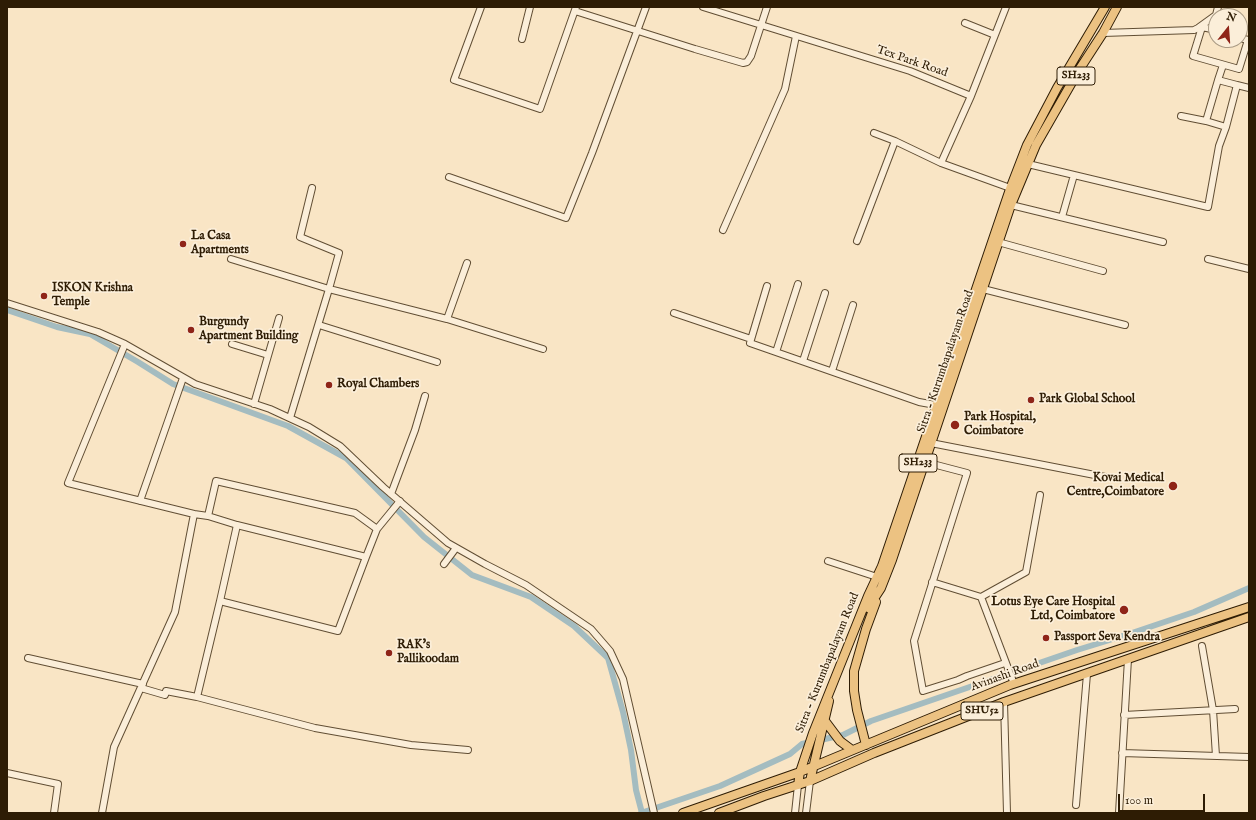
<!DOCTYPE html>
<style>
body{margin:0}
#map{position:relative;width:1256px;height:820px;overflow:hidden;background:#f9e5c5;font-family:"IM FELL English",serif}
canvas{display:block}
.frame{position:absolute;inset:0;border:8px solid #2e1c04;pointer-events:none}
.north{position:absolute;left:1208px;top:8px;width:40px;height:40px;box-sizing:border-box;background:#fbeed9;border:1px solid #a99a84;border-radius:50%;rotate:17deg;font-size:11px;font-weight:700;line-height:16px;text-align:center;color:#2e1c04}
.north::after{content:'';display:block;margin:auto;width:14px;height:18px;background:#8f2418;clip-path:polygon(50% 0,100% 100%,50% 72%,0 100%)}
.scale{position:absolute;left:1118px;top:794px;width:87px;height:18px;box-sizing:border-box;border:2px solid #2e1c04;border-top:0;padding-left:5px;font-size:12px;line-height:14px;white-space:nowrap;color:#2e1c04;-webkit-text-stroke:3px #fbeed9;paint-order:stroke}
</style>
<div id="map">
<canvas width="1256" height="820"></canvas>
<div class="frame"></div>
<div class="north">N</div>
<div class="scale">100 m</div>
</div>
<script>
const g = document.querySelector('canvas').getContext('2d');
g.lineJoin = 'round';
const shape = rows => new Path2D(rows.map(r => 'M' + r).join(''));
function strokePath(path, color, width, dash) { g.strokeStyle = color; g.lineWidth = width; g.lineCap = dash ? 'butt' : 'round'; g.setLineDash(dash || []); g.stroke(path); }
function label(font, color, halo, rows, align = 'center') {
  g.font = font + ' "IM FELL English",serif'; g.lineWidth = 3.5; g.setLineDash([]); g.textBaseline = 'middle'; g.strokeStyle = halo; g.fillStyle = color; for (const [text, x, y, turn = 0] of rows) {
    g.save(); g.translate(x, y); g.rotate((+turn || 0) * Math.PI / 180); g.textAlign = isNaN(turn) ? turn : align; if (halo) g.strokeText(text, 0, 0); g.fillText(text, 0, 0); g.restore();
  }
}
const canal = shape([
 [7,310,57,327,90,334,138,362,173,384,288,426,346,458,424,537,472,575,531,597,574,626,608,658,623,712,631,750,636,790,642,813],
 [641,813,720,786,790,754,802,744,843,735,871,721,1077,650,1129,634,1194,612,1249,588]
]);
const minor = shape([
 [481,7,454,80,540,109,576,7],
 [703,7,910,71,971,96,941,163,1013,189],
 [575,11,695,49,743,63,747,62,751,56,767,7],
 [965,23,995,35],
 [1216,30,1202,27,1193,56,1239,69,1248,40,1240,38],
 [1103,33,1194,30,1198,28,1216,15,1218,7],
 [522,39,530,7],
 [1223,65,1218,80,1237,85],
 [971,96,1006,7],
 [1181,116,1206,121,1218,80],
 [1206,121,1226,127],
 [874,133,895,141],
 [1028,164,1208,207,1219,146,1226,127,1237,85,1249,88],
 [449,177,566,218,592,153,646,7],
 [1011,205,1163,242],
 [1062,217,1074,175],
 [723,230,785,89,796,36],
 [857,241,895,141,941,163],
 [998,242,1103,271],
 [231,259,329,289,339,253,300,237,312,188],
 [1208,259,1249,269],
 [767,286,750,343,919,402,941,406],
 [983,289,1125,325],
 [7,303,98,332,125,344,195,384,270,409,309,427,340,446,383,487,448,543,485,564,526,585,591,629,610,651,623,679,654,813],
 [674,313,751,339],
 [447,319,543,349],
 [319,325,437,362],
 [125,344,68,483,194,514],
 [232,344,268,355],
 [776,352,798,284],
 [803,361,825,293],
 [832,371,853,305],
 [254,404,279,318],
 [290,418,329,289,447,319,467,263],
 [931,443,1105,477],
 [925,462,967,473,914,641,923,691,958,680,967,676,1005,663],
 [391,494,415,430,425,396],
 [140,501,183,378],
 [237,525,208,516,216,481,355,513,377,529],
 [366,557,237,525,220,601,338,631,366,557,377,529,400,501],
 [828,561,877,577],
 [444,564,456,548],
 [932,582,981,597,1026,572,1040,495],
 [981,597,1014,684],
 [1202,646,1213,710,1216,756],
 [28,658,143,684],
 [141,688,165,695,166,691,197,697,220,601],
 [197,697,315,728,411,745,468,750],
 [1004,702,1007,813],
 [1124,715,1235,709],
 [1122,753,1249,757],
 [7,773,58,784,54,813],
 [1076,805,1087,674],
 [102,813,114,747,175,612,194,514,208,516],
 [795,813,798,785],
 [806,813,810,781],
 [1119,813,1128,659]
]);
const major = shape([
 [868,608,881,588,892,560,1011,205,1036,145,1079,70,1103,33,1117,7],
 [825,721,840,741,852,750],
 [866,745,857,710,854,691,854,671,866,629,876,602],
 [810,781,829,701],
 [798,785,800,772,813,733,868,596,882,566,1010,189,1027,145,1057,88,1105,7],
 [683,813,800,772,1010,685,1249,607],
 [719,813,764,796,810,781,874,753,1004,702,1249,617]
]);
const markers = [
 [183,244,4,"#8f2418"],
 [44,296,4,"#8f2418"],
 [191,330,4,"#8f2418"],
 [329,385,4,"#8f2418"],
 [1031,400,4,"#8f2418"],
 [955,425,5,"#8f2418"],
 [1173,486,5,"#8f2418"],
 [1124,610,5,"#8f2418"],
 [1046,638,4,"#8f2418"],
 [389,653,4,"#8f2418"]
];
const shields = [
 [1076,76,38],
 [918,463,38],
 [982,711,42]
];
const shieldNames = [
 ["SH233",1076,76],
 ["SH233",918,463],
 ["SHU52",982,711]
];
const streetNames = [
 ["Tex Park Road",912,62,19],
 ["Sitra - Kurumbapalayam Road",946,362,-71],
 ["Sitra - Kurumbapalayam Road",828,663,-68],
 ["Avinashi Road",1005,676,-20]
];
const poiNames = [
 ["La Casa",191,237],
 ["Apartments",191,251],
 ["ISKON Krishna",52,289],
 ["Temple",52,303],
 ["Burgundy",199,323],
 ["Apartment Building",199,337],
 ["Royal Chambers",337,385],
 ["Park Global School",1039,400],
 ["Park Hospital,",964,418],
 ["Coimbatore",964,432],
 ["Kovai Medical",1164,479,"right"],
 ["Centre,Coimbatore",1164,493,"right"],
 ["Lotus Eye Care Hospital",1115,603,"right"],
 ["Ltd, Coimbatore",1115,617,"right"],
 ["Passport Seva Kendra",1054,638],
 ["RAK's",397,646],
 ["Pallikoodam",397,660]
];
strokePath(canal, '#a4bcc0', 6);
strokePath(minor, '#614e34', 8);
strokePath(major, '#2e1c04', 10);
strokePath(minor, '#fbeed9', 6);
strokePath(major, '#ecc282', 8);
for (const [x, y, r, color] of markers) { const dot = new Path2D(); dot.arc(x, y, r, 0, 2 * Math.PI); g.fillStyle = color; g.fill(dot); strokePath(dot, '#fbeed9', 1.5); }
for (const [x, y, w] of shields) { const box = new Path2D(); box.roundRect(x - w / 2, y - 9, w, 18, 3); g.fillStyle = '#fbeed9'; g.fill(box); strokePath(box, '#2e1c04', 1); }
label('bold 11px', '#2e1c04', null, shieldNames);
label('12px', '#2e1c04', '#fbeed9', streetNames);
label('bold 12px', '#2e1c04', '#fbeed9', poiNames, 'left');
</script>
